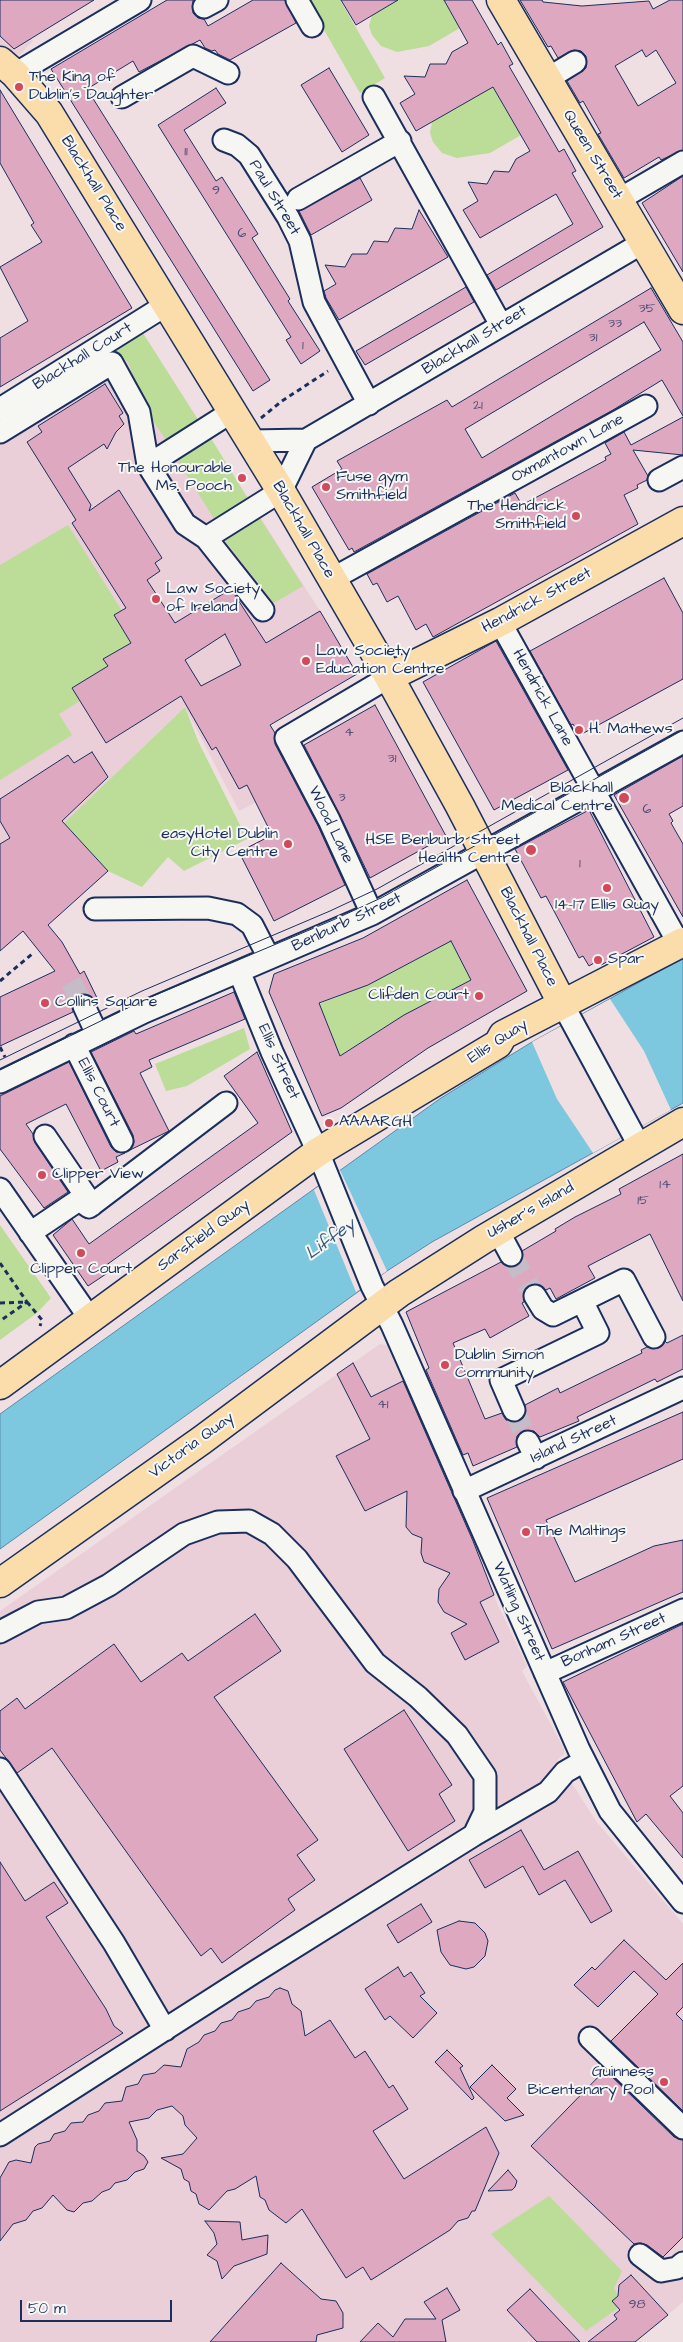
<!DOCTYPE html>
<style>
body{margin:0}
#map{position:relative;width:683px;height:2342px;overflow:hidden;background:#efdfe3;font-family:"Architects Daughter",sans-serif}
canvas{display:block}
.scale{position:absolute;left:20px;top:2300px;width:152px;height:22px;box-sizing:border-box;border:2px solid #1b2f5e;border-top:0;padding-left:6px;font-size:15px;line-height:18px;white-space:nowrap;color:#1b2f5e;-webkit-text-stroke:4px #f6f6f2;paint-order:stroke}
</style>
<div id="map">
<canvas width="683" height="2342"></canvas>
<div class="scale">50 m</div>
</div>
<script>
const g = document.querySelector('canvas').getContext('2d');
g.lineJoin = 'round';
function paint(path, color) { g.fillStyle = color; g.fill(path, 'evenodd'); }
const shape = rows => new Path2D(rows.map(r => 'M' + r).join(''));
function strokePath(path, color, width, dash) { g.strokeStyle = color; g.lineWidth = width; g.lineCap = dash ? 'butt' : 'round'; g.setLineDash(dash || []); g.stroke(path); }
function label(font, color, halo, rows, align = 'center') {
  g.font = font + ' "Architects Daughter",sans-serif'; g.lineWidth = 4; g.setLineDash([]); g.textBaseline = 'middle'; g.strokeStyle = halo; g.fillStyle = color; for (const [text, x, y, turn = 0] of rows) {
    g.save(); g.translate(x, y); g.rotate((+turn || 0) * Math.PI / 180); g.textAlign = isNaN(turn) ? turn : align; if (halo) g.strokeText(text, 0, 0); g.fillText(text, 0, 0); g.restore();
  }
}
const built = shape([
 [0,3,33,41,0,75],
 [141,330,320,611,357,674,270,724,301,779,239,811,185,707,64,823,0,874,0,420],
 [380,1344,390,1346,417,1412,447,1472,497,1603,527,1666,522,1671,564,1749,564,1754,557,1760,596,1821,683,1924,683,2302,635,2342,0,2342,0,1611]
]);
const green = shape([
 [307,0,340,0,385,78,360,93],
 [398,0,444,0,460,28,429,46,397,52,381,46,372,35,369,26,372,15],
 [493,87,521,135,490,153,457,158,442,153,433,142,430,133,432,122],
 [141,330,200,423,168,443,146,410,128,362,111,349],
 [209,435,250,502,216,522,175,456],
 [258,515,303,586,274,603,222,537],
 [68,525,122,611,114,616,131,643,104,659,108,666,72,688,80,701,59,714,72,735,0,780,0,565],
 [185,707,198,741,247,839,184,871,168,857,142,887,108,871,64,823],
 [450,939,466,970,478,976,404,1015,325,1065,316,1045,333,1038,325,1017,301,1011,368,985,438,948],
 [244,1028,250,1049,187,1086,166,1091,155,1064],
 [0,1225,51,1298,37,1313,0,1340],
 [549,2196,622,2271,614,2288,622,2305,586,2331,491,2234]
]);
const water = shape([
 [683,958,683,1103,432,1242,387,1271,0,1549,0,1414,441,1098,532,1042,683,958]
]);
const pier = shape([
 [610,999,644,1051,671,1110,593,1153,557,1099,532,1042],
 [340,1170,387,1271,356,1292,314,1190]
]);
const building = shape([
 [0,0,94,0,14,49,0,36,0,0],
 [167,0,193,0,193,13,198,18,204,19,208,26,253,0,285,0,296,23,230,60,218,54,215,50,212,51,205,48,200,40,139,72,133,61,87,89,270,380,253,391,51,69,167,0],
 [341,0,398,0,356,25,341,0],
 [444,0,472,0,498,45,501,42,513,64,509,66,559,152,564,149,576,171,572,173,603,227,496,290,487,275,573,224,556,194,480,238,463,210,478,201,468,182,487,184,494,171,509,172,516,159,530,151,493,87,416,131,400,103,415,94,404,76,425,77,430,64,446,64,452,52,468,43,444,0],
 [520,0,542,0,543,2,582,6,649,1,653,9,670,0,683,0,683,150,661,160,659,157,624,178,598,134,601,133,583,101,580,103,567,81,586,68,586,56,581,51,574,50,558,58,551,46,548,47,520,0],
 [642,50,646,57,656,50,676,83,638,106,615,66,642,50],
 [329,68,369,135,342,152,301,85,329,68],
 [216,88,226,103,184,130,216,181,222,177,258,234,252,238,290,299,288,301,320,351,301,364,286,340,291,337,158,125,216,88],
 [0,90,132,308,0,387,0,338,28,321,0,267,42,242,31,225,34,223,0,163,0,90],
 [683,176,683,272,642,203,683,176],
 [360,178,372,200,311,235,299,211,360,178],
 [419,210,448,257,339,320,326,298,324,291,336,284,325,265,345,267,352,254,367,254,374,241,388,242,395,228,412,229,419,210],
 [466,287,474,302,365,365,356,351,466,287],
 [651,288,683,342,683,416,662,380,613,410,354,552,352,548,349,550,312,487,342,469,337,461,447,400,452,407,651,288],
 [644,322,661,350,482,458,465,429,644,322],
 [105,384,123,413,119,416,124,424,116,432,107,449,104,444,68,468,91,505,89,511,119,490,162,558,155,563,160,571,147,580,175,623,231,589,266,643,320,611,357,674,270,725,275,733,275,744,318,826,345,885,274,921,239,852,272,835,247,785,239,789,216,747,212,750,181,696,106,743,72,688,108,666,103,659,131,643,114,615,126,608,72,523,76,520,27,442,42,432,38,426,105,384],
 [225,634,241,665,201,686,185,660,225,634],
 [683,417,683,455,633,450,648,476,647,480,637,485,638,488,624,495,638,524,433,637,426,624,416,630,398,596,387,602,377,583,373,585,367,574,515,493,522,505,606,460,605,457,611,454,605,443,624,432,631,445,683,417],
 [664,578,683,613,683,679,580,735,573,724,571,725,530,651,664,578],
 [496,641,568,770,494,810,423,682,496,641],
 [375,705,446,836,370,878,340,815,304,745,375,705],
 [92,752,108,777,62,821,108,871,48,925,62,942,80,974,84,971,98,1000,95,1001,86,994,79,995,74,999,73,1012,0,1046,0,997,55,971,23,931,0,951,0,844,10,838,0,821,0,799,68,755,74,763,92,752],
 [683,756,683,806,669,814,673,821,671,823,683,844,683,917,614,795,683,756],
 [589,810,654,937,601,965,599,960,589,966,583,956,579,958,546,896,541,898,515,849,589,810],
 [467,880,527,991,428,1048,341,1108,322,1116,269,992,274,974,363,938,467,880],
 [451,941,471,980,404,1015,340,1056,319,1003,368,985,451,941],
 [234,992,245,1019,149,1060,152,1067,140,1073,169,1131,130,1150,134,1142,133,1135,91,1052,134,1031,136,1034,234,992],
 [257,1052,292,1132,105,1266,109,1272,88,1286,53,1235,72,1219,89,1244,258,1123,224,1076,257,1052],
 [69,1062,111,1147,116,1152,125,1153,116,1157,118,1162,101,1171,66,1104,26,1124,33,1134,35,1143,68,1192,44,1208,0,1149,0,1096,69,1062],
 [683,1154,683,1301,650,1234,588,1266,595,1278,556,1299,550,1288,546,1290,540,1285,529,1285,524,1291,524,1302,522,1303,529,1316,490,1338,485,1329,453,1343,485,1419,502,1413,506,1420,513,1422,524,1417,525,1405,558,1388,560,1393,642,1353,641,1350,647,1347,659,1348,665,1341,667,1343,683,1335,683,1369,657,1382,655,1379,577,1417,579,1421,540,1437,534,1431,523,1431,517,1436,517,1447,473,1466,468,1453,463,1455,426,1370,429,1368,406,1312,501,1262,510,1267,517,1266,522,1261,522,1251,556,1231,555,1229,575,1217,621,1194,619,1189,683,1154],
 [353,1363,371,1397,403,1381,473,1541,494,1595,480,1602,499,1642,465,1660,451,1633,467,1624,444,1612,438,1602,439,1589,450,1573,424,1562,421,1553,422,1538,412,1534,406,1527,407,1491,365,1511,336,1456,370,1439,337,1374,353,1363],
 [683,1412,683,1459,546,1520,575,1582,654,1546,683,1540,683,1592,552,1649,487,1498,683,1412],
 [255,1614,281,1651,214,1697,318,1840,297,1855,315,1880,288,1899,295,1910,222,1963,211,1948,201,1956,52,1748,17,1773,0,1750,0,1711,17,1698,25,1709,114,1644,141,1682,182,1653,188,1661,255,1614],
 [683,1624,683,1786,670,1796,683,1813,683,1858,646,1814,637,1822,563,1682,683,1624],
 [404,1710,452,1785,439,1794,455,1821,408,1851,344,1749,404,1710],
 [521,1830,544,1870,578,1851,612,1911,591,1923,565,1880,539,1895,523,1866,485,1888,469,1860,521,1830],
 [0,1862,25,1901,54,1882,68,1903,46,1917,106,2009,114,2026,123,2033,0,2111,0,1862],
 [421,1904,432,1922,398,1943,387,1925,421,1904],
 [459,1921,475,1923,485,1933,488,1941,485,1956,474,1967,466,1969,450,1965,441,1952,437,1930,459,1921],
 [624,1940,666,1980,683,1963,683,2007,676,2014,683,2021,683,2111,611,2041,658,1994,634,1971,598,2007,574,1985,592,1967,595,1970,624,1940],
 [398,1967,404,1977,411,1972,425,1993,420,1996,437,2013,413,2038,390,2016,385,2020,365,1989,398,1967],
 [280,1988,288,1991,292,2004,301,2011,305,2036,330,2020,355,2058,365,2051,389,2088,393,2085,408,2109,373,2131,404,2179,486,2127,499,2153,475,2211,472,2211,468,2218,458,2221,450,2230,371,2280,363,2267,346,2278,302,2209,286,2223,269,2210,265,2200,260,2197,256,2176,235,2189,227,2191,209,2210,199,2204,196,2194,191,2191,189,2182,184,2179,181,2169,161,2158,183,2154,197,2138,185,2125,183,2116,172,2106,157,2110,149,2118,129,2122,137,2140,137,2151,144,2156,148,2162,144,2169,135,2172,127,2180,115,2183,110,2189,102,2192,92,2201,83,2203,74,2212,67,2210,53,2195,42,2208,33,2211,26,2220,13,2224,0,2241,0,2178,9,2162,16,2160,31,2163,35,2147,38,2144,50,2141,54,2134,65,2131,71,2123,83,2122,88,2115,99,2111,105,2103,122,2101,126,2087,138,2084,143,2075,155,2073,164,2065,181,2067,187,2049,199,2042,204,2035,215,2031,221,2023,232,2020,238,2012,250,2008,256,2001,269,1997,275,1990,280,1988],
 [447,2050,463,2066,460,2068,474,2098,472,2100,435,2062,447,2050],
 [492,2065,516,2089,507,2098,524,2115,505,2121,470,2087,492,2065],
 [605,2070,674,2137,683,2140,683,2237,663,2257,647,2245,641,2243,634,2244,531,2146,605,2070],
 [508,2170,517,2181,515,2187,512,2190,488,2191,508,2170],
 [205,2221,240,2222,242,2240,268,2235,267,2254,234,2266,222,2279,217,2261,207,2255,217,2244,214,2233,205,2221],
 [281,2263,321,2299,336,2301,343,2313,343,2328,317,2335,316,2342,210,2342,281,2263],
 [631,2275,668,2315,635,2342,588,2342,617,2319,614,2315,620,2310,612,2301,618,2296,619,2285,631,2275],
 [447,2288,460,2310,442,2320,446,2342,360,2342,378,2323,393,2337,405,2319,436,2319,424,2302,447,2288],
 [530,2289,580,2342,537,2342,507,2310,530,2289]
]);
const minorTunnel = shape([
 [71,982,84,1006],
 [511,1255,535,1296],
 [514,1410,528,1442]
]);
const path = shape([
 [261,418,282,401,328,371],
 [0,981,32,954],
 [0,1047,5,1057],
 [0,1263,27,1302,0,1321],
 [0,1303,27,1302,42,1320,40,1326]
]);
const minor = shape([
 [297,0,312,26],
 [204,7,217,0],
 [15,74,140,0],
 [547,79,575,62],
 [122,97,193,56,228,73],
 [374,97,501,325],
 [224,140,237,145,249,155,288,217,300,241,314,302,369,404],
 [298,199,400,141],
 [618,200,683,162],
 [0,409,166,305],
 [233,411,148,465,185,524,206,538,281,491,306,440],
 [0,432,112,363,139,412,148,465],
 [251,441,306,440,644,242],
 [659,480,683,467],
 [206,538,263,610],
 [332,579,646,406],
 [500,622,679,944],
 [95,909,208,908,237,914,252,925,269,958],
 [372,914,329,820,286,738,389,677],
 [239,971,272,1052,318,1152,372,1286,392,1325,579,1750,610,1811,683,1902],
 [562,1003,640,1147],
 [84,1006,97,1034],
 [74,1045,122,1141],
 [0,1082,144,1012,372,914,683,742],
 [45,1136,92,1205],
 [0,1189,91,1320],
 [498,1231,511,1255],
 [30,1233,79,1200,89,1207,226,1103],
 [535,1296,543,1309,553,1315,624,1280,654,1337],
 [514,1410,501,1380,598,1333,582,1301],
 [528,1442,536,1458],
 [464,1491,683,1388],
 [0,1632,38,1612,66,1608,109,1585,184,1534,218,1522,249,1521,272,1534,297,1559,375,1663,418,1697,457,1735,485,1776,485,1812,474,1835],
 [545,1673,683,1610],
 [0,1769,114,1943,165,2030],
 [590,2038,683,2128],
 [0,2135,253,1973,474,1835,548,1792,565,1772,584,1761],
 [640,2255,661,2271,677,2268,683,2263]
]);
const major = shape([
 [501,0,683,310],
 [0,61,15,74,49,113,281,491,389,677,460,806,562,1003],
 [389,677,500,622,683,521],
 [0,1385,318,1152,498,1044,503,1035,683,942],
 [0,1583,202,1440,399,1293,484,1239,683,1122]
]);
const tram = shape([
 [0,1060,142,991,330,911,377,889,683,718],
 [0,1070,146,999,333,920,381,898,683,730]
]);
const markers = [
 [19,87,5,"#d1495b"],
 [242,478,5,"#d1495b"],
 [326,487,5,"#d1495b"],
 [576,516,5,"#d1495b"],
 [156,599,5,"#d1495b"],
 [306,661,5,"#d1495b"],
 [579,730,5,"#d1495b"],
 [624,798,6,"#d1495b"],
 [288,844,5,"#d1495b"],
 [531,850,6,"#d1495b"],
 [607,888,5,"#d1495b"],
 [598,960,5,"#d1495b"],
 [479,996,5,"#d1495b"],
 [45,1003,5,"#d1495b"],
 [329,1123,5,"#d1495b"],
 [42,1175,5,"#d1495b"],
 [81,1253,5,"#d1495b"],
 [445,1365,5,"#d1495b"],
 [526,1532,5,"#d1495b"],
 [664,2082,5,"#d1495b"]
];
const numberNames = [
 ["11",186,152],
 ["9",216,191],
 ["6",242,234],
 ["35",647,309],
 ["33",615,324],
 ["31",593,338],
 ["1",303,346],
 ["21",478,406],
 ["4",349,733],
 ["31",392,759],
 ["3",342,798],
 ["6",647,810],
 ["1",580,864],
 ["14",665,1185],
 ["15",643,1201],
 ["41",383,1405],
 ["98",637,2305]
];
const poiNames = [
 ["The King of",29,78],
 ["Dublin's Daughter",29,96],
 ["The Honourable",232,469,"right"],
 ["Ms. Pooch",232,487,"right"],
 ["Fuse gym",336,478],
 ["Smithfield",336,496],
 ["The Hendrick",566,507,"right"],
 ["Smithfield",566,525,"right"],
 ["Law Society",166,590],
 ["of Ireland",166,608],
 ["Law Society",316,652],
 ["Education Centre",316,670],
 ["H. Mathews",589,730],
 ["Blackhall",613,789,"right"],
 ["Medical Centre",613,807,"right"],
 ["easyHotel Dublin",278,835,"right"],
 ["City Centre",278,853,"right"],
 ["HSE Benburb Street",520,841,"right"],
 ["Health Centre",520,859,"right"],
 ["14-17 Ellis Quay",607,906,"center"],
 ["Spar",608,960],
 ["Clifden Court",469,996,"right"],
 ["Collins Square",55,1003],
 ["AAAARGH",339,1123],
 ["Clipper View",52,1175],
 ["Clipper Court",81,1270,"center"],
 ["Dublin Simon",455,1356],
 ["Community",455,1374],
 ["The Maltings",536,1532],
 ["Guinness",654,2073,"right"],
 ["Bicentenary Pool",654,2091,"right"]
];
const streetNames = [
 ["Queen Street",592,155,59],
 ["Blackhall Place",93,184,58],
 ["Paul Street",274,198,59],
 ["Blackhall Street",475,341,-31],
 ["Blackhall Court",83,357,-32],
 ["Oxmantown Lane",568,449,-29],
 ["Blackhall Place",303,530,60],
 ["Hendrick Street",537,601,-28],
 ["Hendrick Lane",542,698,61],
 ["Wood Lane",330,825,64],
 ["Benburb Street",347,923,-25],
 ["Blackhall Place",528,937,63],
 ["Ellis Quay",498,1042,-33],
 ["Ellis Street",278,1062,66],
 ["Ellis Court",98,1093,63],
 ["Usher's Island",531,1211,-30],
 ["Sarsfield Quay",204,1236,-36],
 ["Island Street",574,1440,-25],
 ["Victoria Quay",192,1446,-36],
 ["Watling Street",518,1612,66],
 ["Bonham Street",614,1641,-24]
];
const waterNames = [
 ["Liffey",331,1240,-36]
];
paint(built, '#eaced8');
paint(green, '#bbdd97');
paint(water, '#7ec8df');
strokePath(water, '#568bab', 1);
paint(pier, '#efdfe3');
paint(building, '#dea8c0');
strokePath(building, '#1b2f5e', 1);
strokePath(minorTunnel, '#c5bcc8', 21, [21, 11]);
strokePath(minor, '#1b2f5e', 25);
strokePath(major, '#1b2f5e', 31);
strokePath(path, '#1b2f5e', 3, [5, 4]);
strokePath(minor, '#f6f6f2', 21);
strokePath(major, '#faddab', 28);
strokePath(tram, '#1b2f5e', 1);
for (const [x, y, r, color] of markers) { const dot = new Path2D(); dot.arc(x, y, r, 0, 2 * Math.PI); g.fillStyle = color; g.fill(dot); strokePath(dot, '#f6f6f2', 2); }
label('14px', '#4c4d76', null, numberNames);
label('16px', '#1b2f5e', '#f6f6f2', poiNames, 'left');
label('16px', '#1b2f5e', '#f6f6f2', streetNames);
label('italic 18px', '#34557e', '#f6f6f2', waterNames);
</script>
